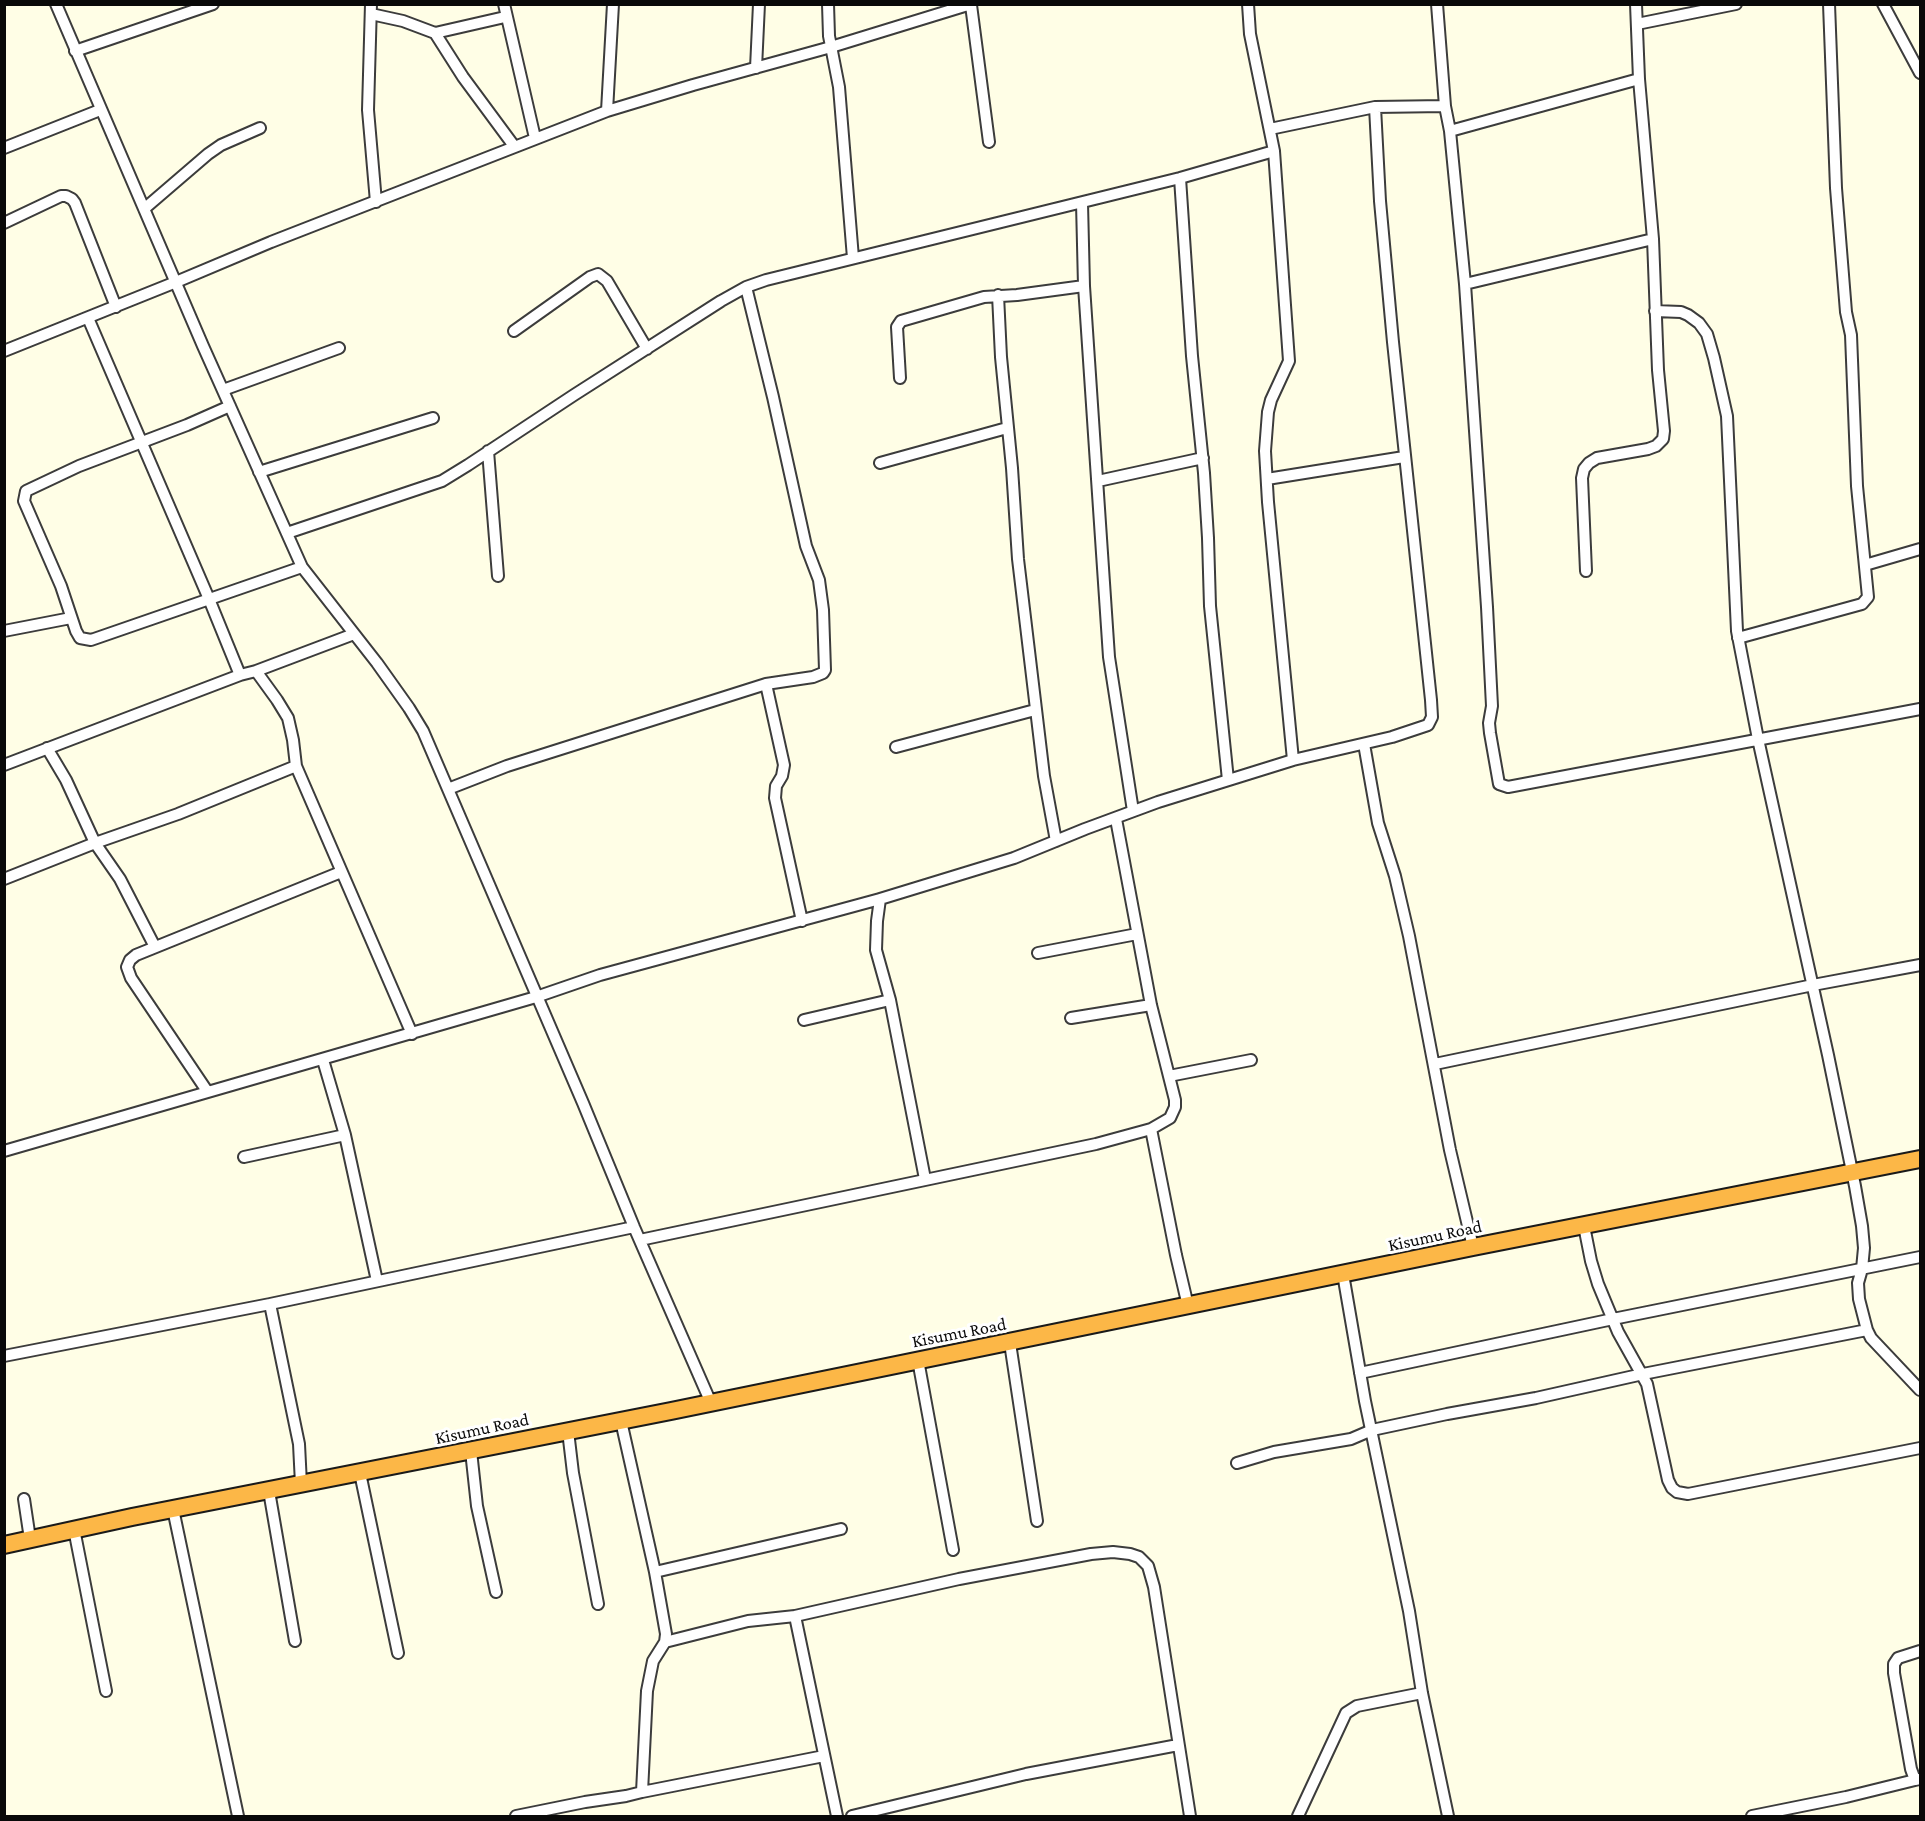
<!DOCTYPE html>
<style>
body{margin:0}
#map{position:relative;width:1925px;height:1821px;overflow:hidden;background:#fffee6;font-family:"Crimson Pro",serif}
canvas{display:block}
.frame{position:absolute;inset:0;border:6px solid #090909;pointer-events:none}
</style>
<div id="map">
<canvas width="1925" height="1821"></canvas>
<div class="frame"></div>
</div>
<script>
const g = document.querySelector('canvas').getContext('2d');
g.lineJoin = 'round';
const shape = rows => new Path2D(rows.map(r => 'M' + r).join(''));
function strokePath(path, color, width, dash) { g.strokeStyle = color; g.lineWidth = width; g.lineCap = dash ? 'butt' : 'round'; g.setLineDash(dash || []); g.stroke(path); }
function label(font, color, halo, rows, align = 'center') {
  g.font = font + ' "Crimson Pro",serif'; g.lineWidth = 6; g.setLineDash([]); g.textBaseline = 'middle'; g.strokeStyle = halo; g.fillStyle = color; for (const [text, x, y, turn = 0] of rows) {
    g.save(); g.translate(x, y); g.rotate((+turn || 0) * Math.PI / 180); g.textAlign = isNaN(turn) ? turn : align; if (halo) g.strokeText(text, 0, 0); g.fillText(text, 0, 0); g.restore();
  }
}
const minor = shape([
 [56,4,203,346,302,567,377,663,409,708,423,731,583,1103,634,1227,711,1403],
 [371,4,368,110,376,202],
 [504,4,535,138],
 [828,4,829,36,839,87,853,258],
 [1248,4,1250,34,1274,151,1289,361,1271,400,1268,412,1265,451,1268,502,1293,760],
 [1437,4,1445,106,1450,131,1465,284,1487,607,1492,706,1489,723,1490,733,1499,784,1508,787,1920,709],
 [1883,4,1920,73],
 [971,5,989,142],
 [371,14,403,21,435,33,505,17],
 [1637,24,1736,4],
 [435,33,463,77,514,146],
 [75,51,213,4],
 [756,68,759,4],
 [607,111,613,4],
 [1270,129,1375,107,1445,106],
 [1450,131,1639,79],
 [4,148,100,110],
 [1180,178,1192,356,1204,473,1208,538,1210,606,1228,780],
 [1082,203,1084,286,1109,657,1133,811],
 [144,209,208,154,221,145,260,128],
 [4,223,61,196,66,196,72,199,75,203,116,307],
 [1465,284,1653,239],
 [998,295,1001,357,1012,468,1018,559,1044,776,1056,841],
 [1655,311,1681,312,1688,315,1699,323,1707,334,1714,358,1727,416,1737,631,1758,739,1828,1055,1855,1186,1862,1226,1864,1248,1862,1269,1858,1283,1859,1299,1867,1330,1871,1338,1920,1390],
 [88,318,209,599,240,675],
 [514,331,590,277,598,274,607,281,647,349],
 [4,351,176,282,271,242,607,111,693,85,831,47,971,4],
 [900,378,897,327,901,321,984,297,1017,295,1084,286],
 [223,390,339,348],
 [230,406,187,425,79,466,26,491,24,501,61,586,76,631,80,638,91,640,302,567],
 [488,451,498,576],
 [880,463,1007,428],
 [259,472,433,418],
 [1267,479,1404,457],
 [1098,481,1203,458],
 [287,533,442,481,468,465,574,395,721,301,746,287,766,280,1180,178,1274,151],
 [1865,565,1920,549],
 [1586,571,1582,478,1584,469,1589,463,1597,458,1648,449,1656,446,1663,439,1664,431,1658,370,1653,239,1639,79,1636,4],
 [4,631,71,618],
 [1738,638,1862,604,1868,597,1857,486,1851,335,1846,312,1836,188,1829,4],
 [256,671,277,700,288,718,293,740,296,766,412,1034],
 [766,684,784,765,782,776,776,786,775,798,802,921],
 [1364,744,1378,823,1395,876,1409,936,1450,1150,1473,1247],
 [896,747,1035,710],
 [47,748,66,780,95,843,120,879,155,947],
 [4,765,240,675,256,671,354,634],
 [448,789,507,766,766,684,813,677,823,673,825,670,823,610,819,580,806,546,773,397,746,287],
 [4,879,95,843,178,814,296,766],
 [880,899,877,921,876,950,890,1000,925,1179],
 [1038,953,1137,934],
 [1071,1018,1151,1005],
 [804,1020,890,1000],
 [323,1060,345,1135,377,1281],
 [1435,1064,1813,985,1920,965],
 [1169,1076,1251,1060],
 [207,1091,131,978,127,967,130,960,136,955,341,872],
 [1151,1129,1176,1255,1188,1306],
 [4,1151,536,997,600,975,880,899,1014,858,1085,829,1158,802,1293,760,1392,737,1428,725,1432,717,1431,700,1393,342,1380,201,1375,107],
 [244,1157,345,1135],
 [1584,1226,1591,1261,1598,1284,1618,1332,1647,1384,1668,1480,1672,1488,1677,1492,1688,1494,1920,1448],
 [640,1240,1096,1144,1151,1129,1170,1118,1175,1107,1175,1100,1151,1005,1116,819],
 [1343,1274,1365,1401,1409,1611,1422,1693,1448,1816],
 [270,1304,299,1444,301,1484],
 [1010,1343,1037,1521],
 [4,1356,270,1304,634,1227],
 [918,1360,953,1550],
 [1360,1373,1613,1319,1920,1257],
 [621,1421,655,1572,666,1634,665,1642,653,1661,647,1691,642,1792],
 [568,1431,573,1473,598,1604],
 [471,1451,477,1506,496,1592],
 [1237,1463,1274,1452,1351,1439,1372,1430,1447,1414,1536,1398,1643,1374,1867,1330],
 [360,1473,398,1653],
 [269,1491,295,1641],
 [24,1499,30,1539],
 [173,1509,238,1816],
 [74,1529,106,1691],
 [655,1572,841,1529],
 [795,1616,959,1579,1091,1554,1113,1552,1130,1554,1139,1557,1148,1566,1154,1587,1190,1816],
 [665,1642,748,1621,795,1616,837,1816],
 [1920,1651,1898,1658,1894,1664,1894,1673,1911,1769,1915,1780,1920,1779],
 [516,1816,585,1802,626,1796,642,1792,824,1756],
 [852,1816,1026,1774,1178,1745],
 [1298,1816,1346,1713,1357,1706,1422,1693],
 [1752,1816,1846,1797,1915,1780]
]);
const highway = shape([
 [4,1545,132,1517,671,1411,1473,1247,1920,1159]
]);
const streetNames = [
 ["Kisumu Road",1435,1236,-12],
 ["Kisumu Road",959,1333,-11],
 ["Kisumu Road",482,1429,-12]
];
strokePath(minor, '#3c3c3c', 14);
strokePath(highway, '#1a1a1a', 20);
strokePath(minor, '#fff', 10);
strokePath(highway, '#fcb747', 16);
label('18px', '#090909', '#fff', streetNames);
</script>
